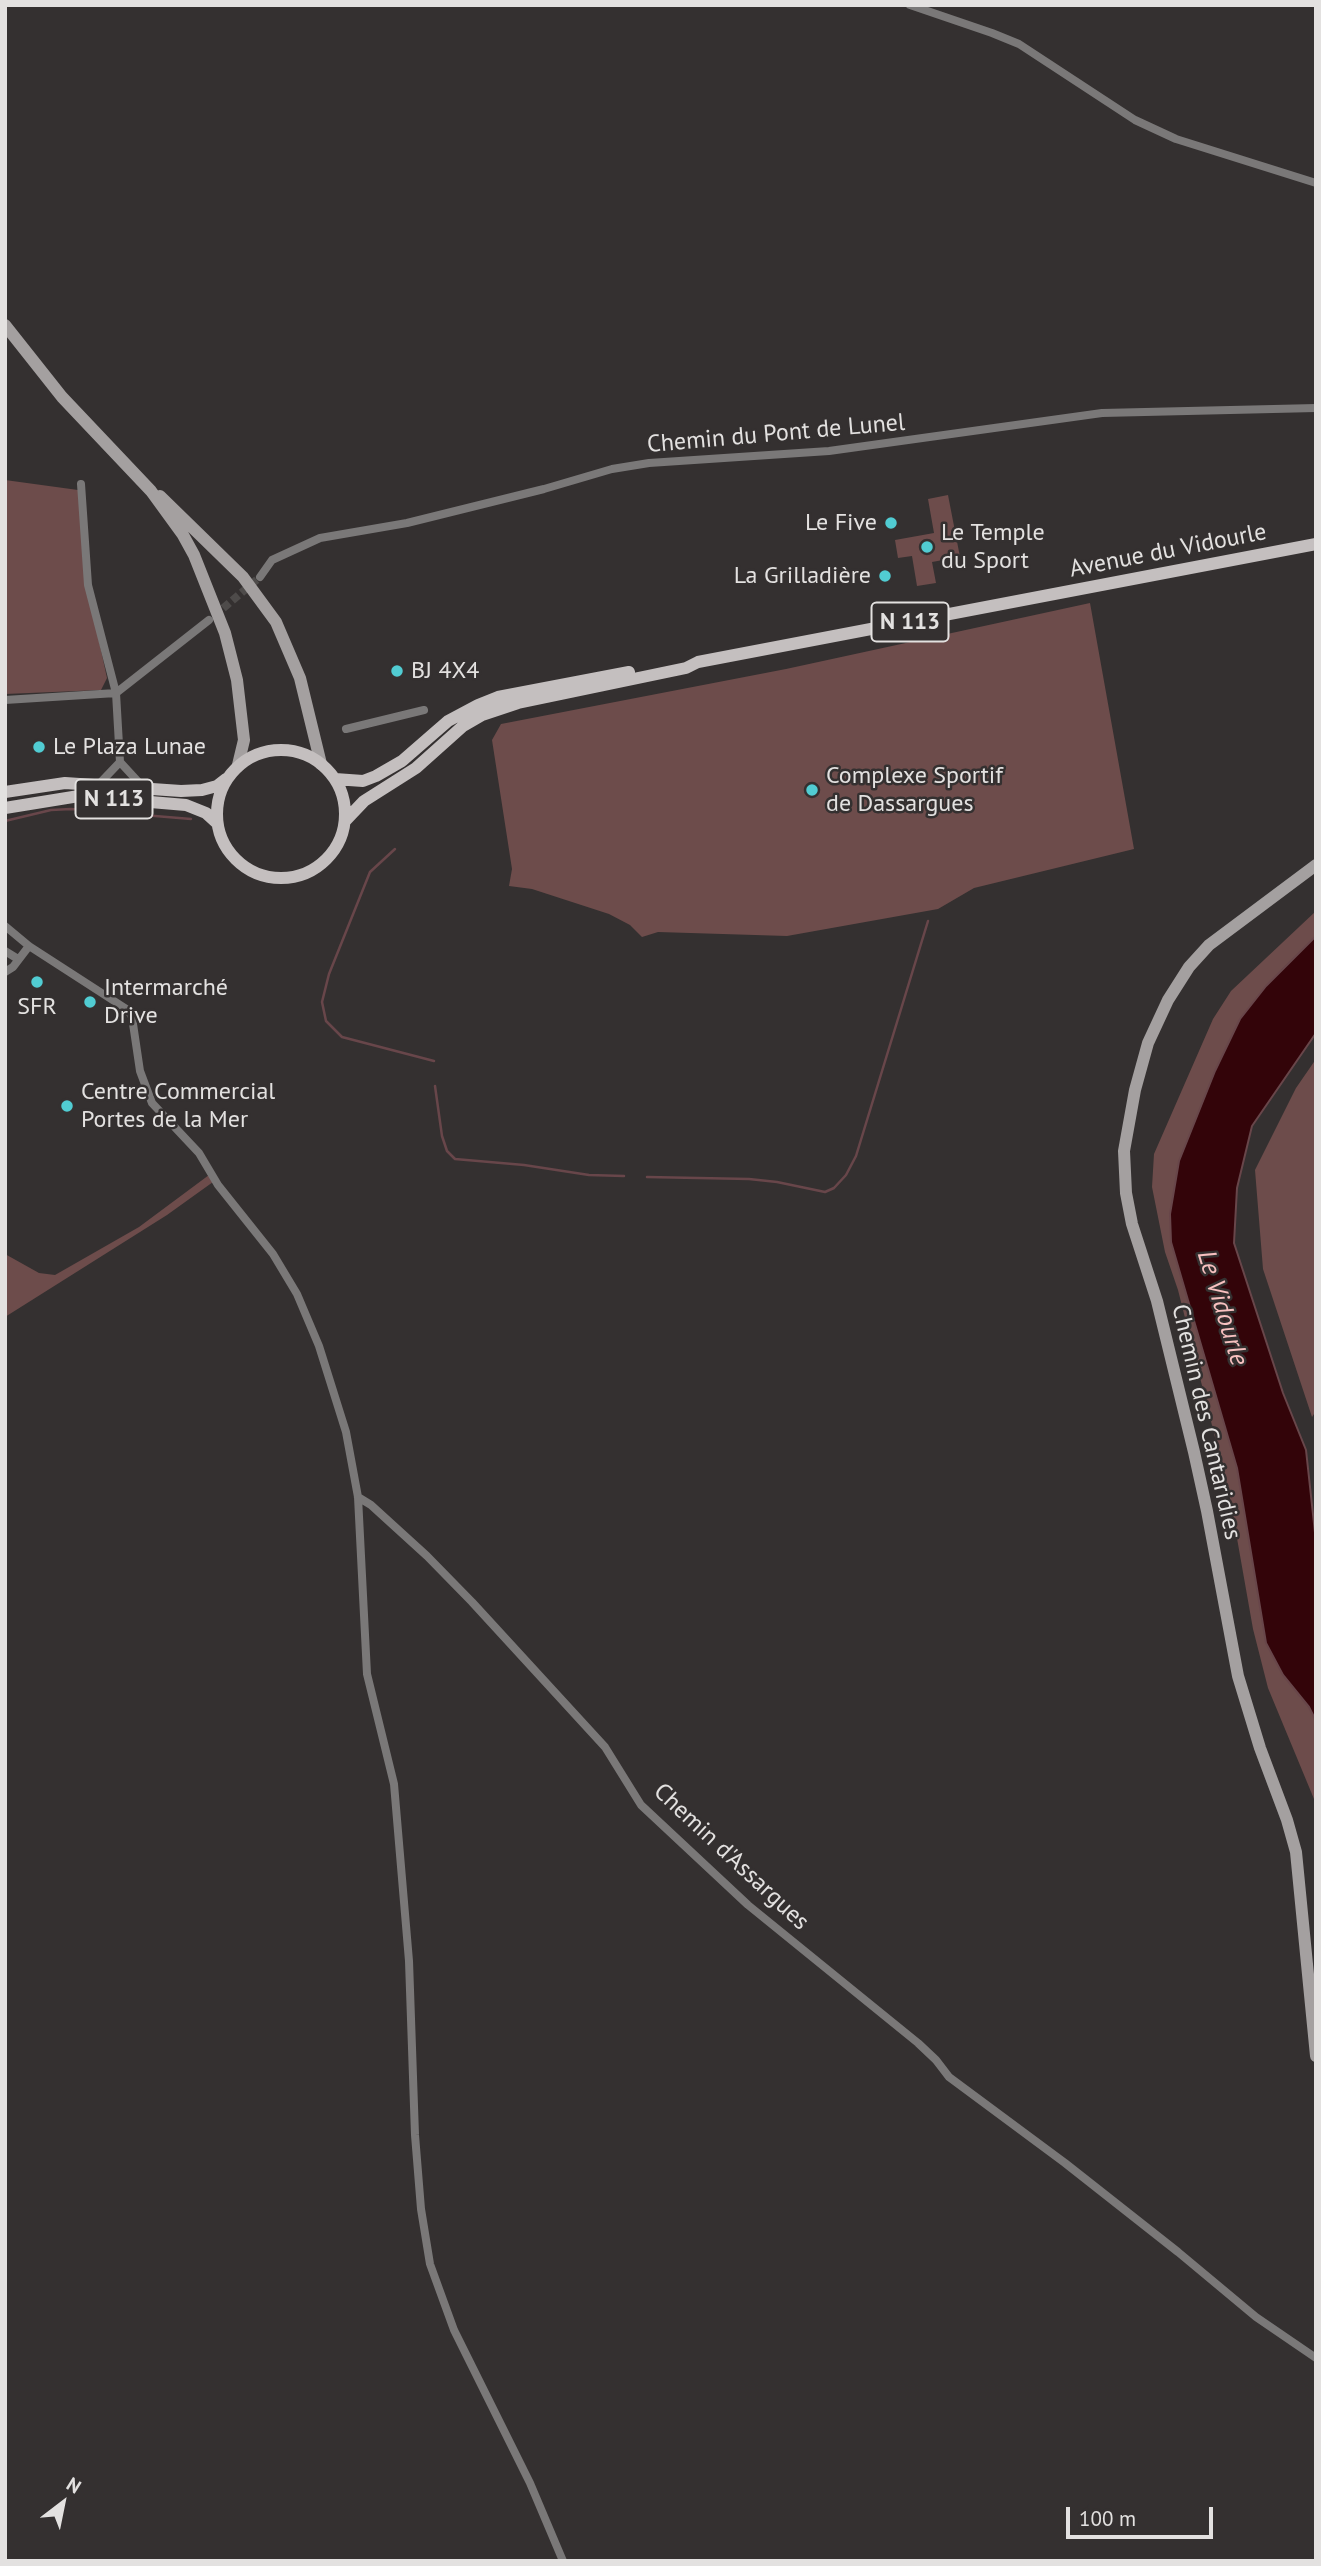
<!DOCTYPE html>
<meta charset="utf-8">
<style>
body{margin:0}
#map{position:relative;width:1321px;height:2566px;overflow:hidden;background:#343030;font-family:"PT Sans",sans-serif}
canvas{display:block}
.frame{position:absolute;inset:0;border:7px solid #e3e1e0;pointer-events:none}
.north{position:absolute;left:28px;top:2468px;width:70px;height:70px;-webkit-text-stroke:5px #343030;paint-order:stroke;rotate:32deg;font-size:19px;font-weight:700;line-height:28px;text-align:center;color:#e3e1e0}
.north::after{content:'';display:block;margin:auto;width:24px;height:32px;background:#e3e1e0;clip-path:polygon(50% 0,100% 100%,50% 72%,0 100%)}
.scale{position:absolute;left:1066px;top:2507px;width:147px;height:32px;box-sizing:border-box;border:4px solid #e3e1e0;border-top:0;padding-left:9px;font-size:21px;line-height:24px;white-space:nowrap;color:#e3e1e0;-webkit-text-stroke:5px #343030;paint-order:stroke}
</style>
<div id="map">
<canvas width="1321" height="2566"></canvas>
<div class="frame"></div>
<div class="north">N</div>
<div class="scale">100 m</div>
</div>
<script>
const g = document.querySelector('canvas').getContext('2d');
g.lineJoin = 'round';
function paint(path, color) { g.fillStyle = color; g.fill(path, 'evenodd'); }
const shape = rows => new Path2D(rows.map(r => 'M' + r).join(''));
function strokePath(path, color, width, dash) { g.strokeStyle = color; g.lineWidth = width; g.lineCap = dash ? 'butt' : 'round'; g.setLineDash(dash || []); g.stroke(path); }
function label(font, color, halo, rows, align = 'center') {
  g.font = font + ' "PT Sans",sans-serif'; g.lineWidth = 5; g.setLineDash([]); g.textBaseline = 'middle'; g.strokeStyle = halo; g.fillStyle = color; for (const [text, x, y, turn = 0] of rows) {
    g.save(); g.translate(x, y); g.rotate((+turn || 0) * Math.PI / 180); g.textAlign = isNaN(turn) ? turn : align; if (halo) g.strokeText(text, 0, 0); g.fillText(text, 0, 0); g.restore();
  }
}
const green = shape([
 [5,480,78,490,86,581,107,678,101,690,5,694],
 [948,495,960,557,932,562,936,583,917,586,912,556,898,558,895,540,934,533,928,499],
 [1090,603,1134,849,974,888,938,909,787,936,658,932,642,937,630,925,609,914,532,889,509,886,512,869,492,740,501,724,786,669],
 [1316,911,1316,936,1281,970,1183,1283,1237,1468,1266,1643,1283,1675,1309,1707,1316,1721,1316,1811,1314,1799,1268,1688,1253,1629,1229,1493,1178,1290,1165,1252,1152,1187,1154,1154,1213,1019,1231,991],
 [1316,1059,1316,1411,1312,1417,1263,1269,1255,1170,1296,1088],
 [209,1175,213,1182,167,1215,5,1317,5,1254,39,1273,55,1275,139,1227]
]);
const water = shape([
 [1316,936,1316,1033,1252,1126,1237,1188,1234,1243,1283,1393,1306,1450,1316,1542,1316,1721,1309,1707,1283,1675,1266,1643,1237,1468,1171,1242,1170,1214,1179,1161,1215,1071,1240,1019,1266,986,1316,936]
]);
const stream = shape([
 [5,821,51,810,71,809,191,819],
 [395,849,370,872,329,974,322,1002,326,1021,342,1037,434,1061],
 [435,1086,442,1136,447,1151,455,1159,524,1165,589,1175,624,1176],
 [647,1177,749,1179,777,1182,825,1192,834,1188,846,1175,856,1156,928,921]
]);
const streetTunnel = shape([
 [214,616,260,577]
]);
const street = shape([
 [910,5,992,33,1019,44,1135,120,1176,139,1316,183],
 [81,484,88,585,116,693,120,762,143,787],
 [260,577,272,560,320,538,407,523,544,489,612,469,649,463,829,451,1102,413,1316,408],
 [116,693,209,620],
 [5,700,116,693],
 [346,729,424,710],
 [99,784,120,762],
 [5,926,29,946,128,1010,132,1017,140,1071,152,1103,199,1153,218,1185,273,1254,297,1294,319,1346,346,1432,358,1497,367,1674,394,1784,409,1961,415,2135,421,2209,430,2264,454,2330,530,2483,563,2561],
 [5,951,18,959],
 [5,972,13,967,29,946],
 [358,1497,371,1505,427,1556,472,1602,605,1747,641,1805,748,1905,918,2043,936,2060,949,2077,1065,2163,1178,2252,1256,2317,1316,2358]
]);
const secondary = shape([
 [5,325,62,397,151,491,183,535,194,555,225,633,237,680,244,740,238,765],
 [160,496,243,577,276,622,300,678,321,764],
 [1316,865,1209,945,1189,967,1168,1000,1148,1043,1135,1090,1124,1151,1126,1193,1132,1224,1157,1301,1194,1452,1207,1511,1238,1676,1260,1748,1287,1820,1296,1852,1316,2056]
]);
const primary = shape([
 '217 814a64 64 0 1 1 128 0a64 64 0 1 1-128 0Z',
 [335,779,363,781,376,776,402,761,448,721,478,705,498,697,629,672],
 [5,792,65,783,181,791,202,790,217,786,226,779],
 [5,808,79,796,186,805,206,813,217,823],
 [345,821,364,801,416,768,463,726,482,715,518,703,686,668,698,662,1316,544]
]);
const markers = [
 [891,523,7,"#51ccd2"],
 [927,547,7,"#51ccd2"],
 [885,576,7,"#51ccd2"],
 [397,671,7,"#51ccd2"],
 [39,747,7,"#51ccd2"],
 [812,790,7,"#51ccd2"],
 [37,982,7,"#51ccd2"],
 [90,1002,7,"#51ccd2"],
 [67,1106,7,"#51ccd2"]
];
const shields = [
 [910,622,77],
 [114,799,77]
];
const shieldNames = [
 ["N 113",910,622],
 ["N 113",114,799]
];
const streetNames = [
 ["Chemin du Pont de Lunel",776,434,-5],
 ["Avenue du Vidourle",1168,551,-11],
 ["Chemin des Cantaridies",1206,1422,77],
 ["Chemin d'Assargues",731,1857,43]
];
const poiNames = [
 ["Le Five",877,523,"right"],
 ["Le Temple",941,533],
 ["du Sport",941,561],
 ["La Grilladière",871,576,"right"],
 ["BJ 4X4",411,671],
 ["Le Plaza Lunae",53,747],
 ["Complexe Sportif",826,776],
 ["de Dassargues",826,804],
 ["Intermarché",104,988],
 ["Drive",104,1016],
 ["SFR",37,1007,"center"],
 ["Centre Commercial",81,1092],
 ["Portes de la Mer",81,1120]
];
const waterNames = [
 ["Le Vidourle",1222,1308,73]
];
paint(green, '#6d4c4b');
paint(water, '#330409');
strokePath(water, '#68464a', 2);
strokePath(stream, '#68464a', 2.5);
strokePath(streetTunnel, '#4e4b4a', 8, [8, 4]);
strokePath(street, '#7a7878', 8);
strokePath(secondary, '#a4a0a0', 12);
strokePath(primary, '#c4bfbf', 12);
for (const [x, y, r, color] of markers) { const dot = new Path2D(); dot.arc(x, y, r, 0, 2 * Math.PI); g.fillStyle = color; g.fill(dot); strokePath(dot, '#343030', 2.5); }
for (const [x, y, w] of shields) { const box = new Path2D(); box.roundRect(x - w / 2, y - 19.5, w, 39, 5); g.fillStyle = '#343030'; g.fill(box); strokePath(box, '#e3e1e0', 2); }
label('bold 23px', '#e3e1e0', null, shieldNames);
label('24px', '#e3e1e0', '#343030', streetNames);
label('24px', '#e3e1e0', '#343030', poiNames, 'left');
label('italic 26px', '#f8c1c0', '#343030', waterNames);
</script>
